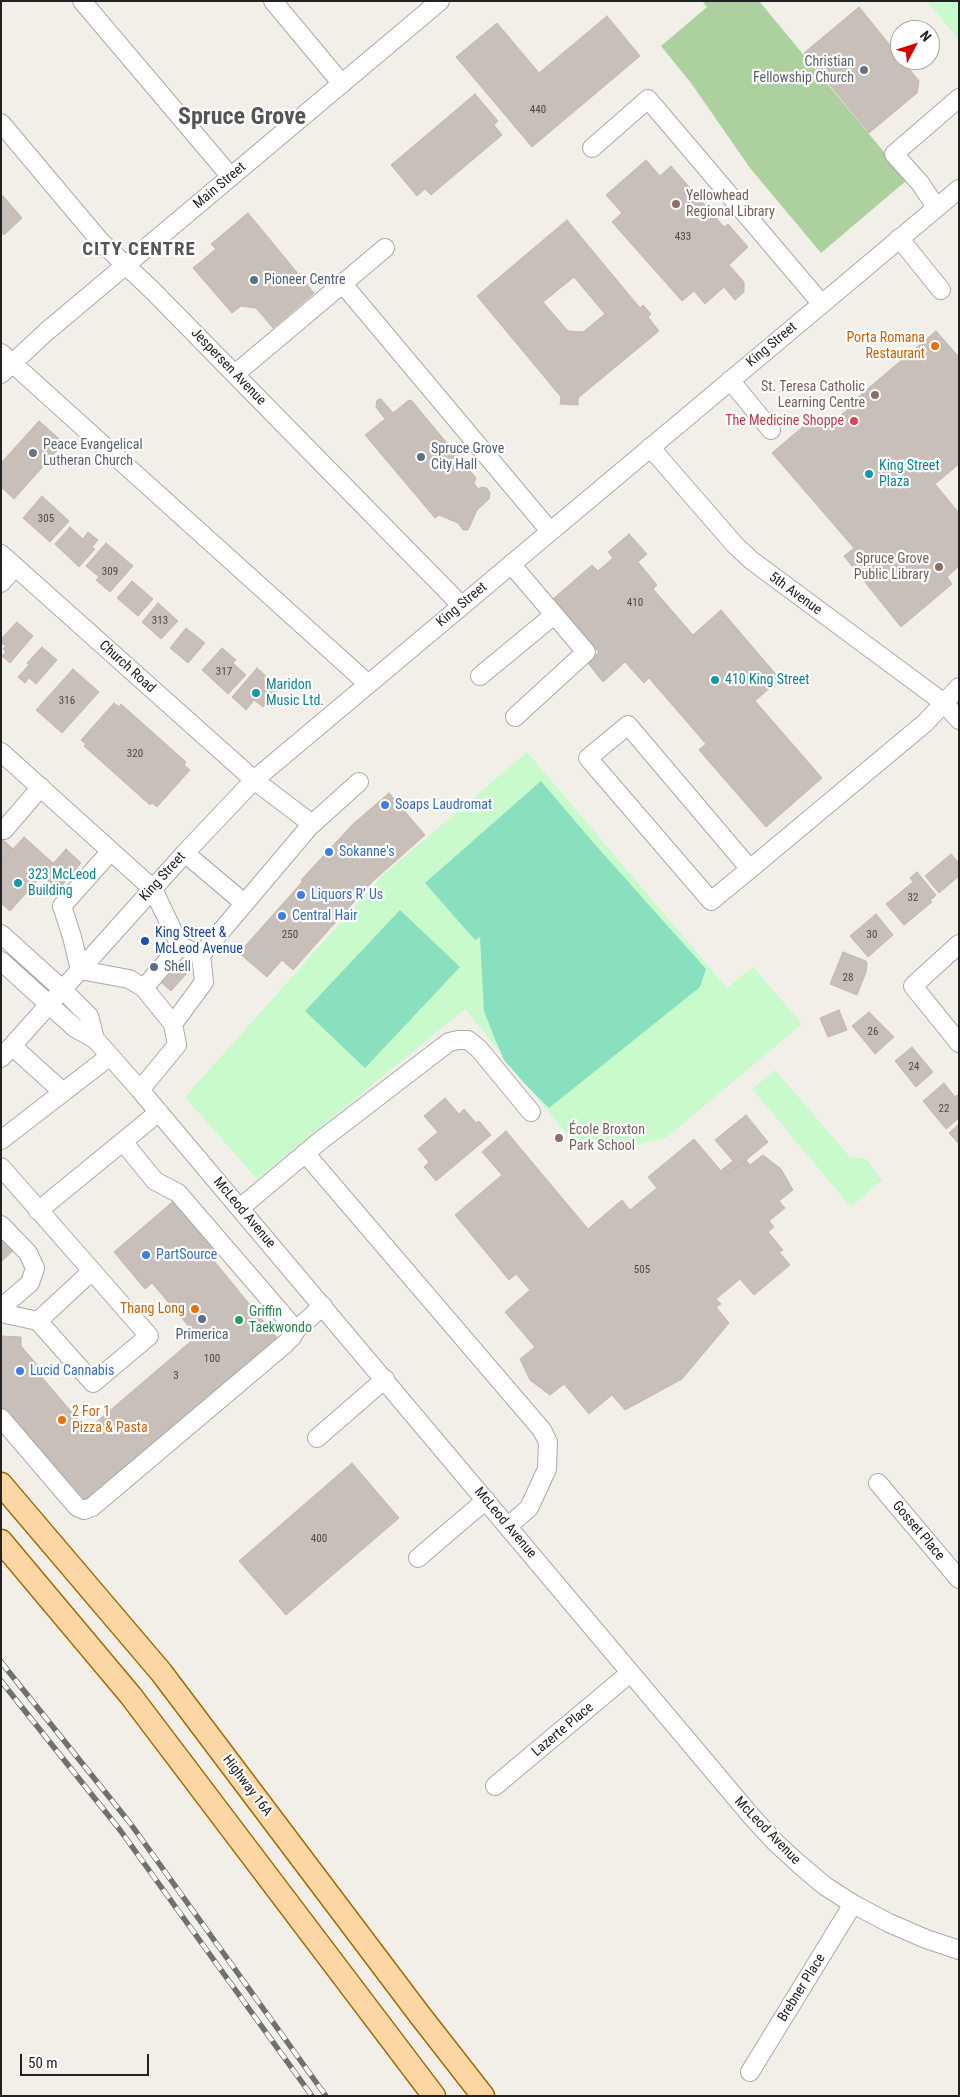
<!DOCTYPE html>
<meta charset="utf-8">
<style>
body{margin:0}
#map{position:relative;width:960px;height:2097px;overflow:hidden;background:#f2efe9;font-family:"Roboto Condensed",sans-serif}
canvas{display:block}
.frame{position:absolute;inset:0;border:2px solid #222;pointer-events:none}
.north{position:absolute;left:890px;top:20px;width:50px;height:50px;box-sizing:border-box;background:#fff;border:1px solid #a7a7a7;border-radius:50%;rotate:50deg;font-size:14px;font-weight:700;line-height:20px;text-align:center;color:#222}
.north::after{content:'';display:block;margin:auto;width:18px;height:22px;background:#d40000;clip-path:polygon(50% 0,100% 100%,50% 72%,0 100%)}
.scale{position:absolute;left:20px;top:2054px;width:129px;height:22px;box-sizing:border-box;border:2px solid #222;border-top:0;padding-left:6px;font-size:15px;line-height:18px;white-space:nowrap;color:#222;-webkit-text-stroke:4px #fff;paint-order:stroke}
</style>
<div id="map">
<canvas width="960" height="2097"></canvas>
<div class="frame"></div>
<div class="north">N</div>
<div class="scale">50 m</div>
</div>
<script>
const g = document.querySelector('canvas').getContext('2d');
g.lineJoin = 'round';
function paint(path, color) { g.fillStyle = color; g.fill(path, 'evenodd'); }
const shape = rows => new Path2D(rows.map(r => 'M' + r).join(''));
function strokePath(path, color, width, dash) { g.strokeStyle = color; g.lineWidth = width; g.lineCap = dash ? 'butt' : 'round'; g.setLineDash(dash || []); g.stroke(path); }
function label(font, color, halo, rows, align = 'center') {
  g.font = font + ' "Roboto Condensed",sans-serif'; g.lineWidth = 4.5; g.setLineDash([]); g.textBaseline = 'middle'; g.strokeStyle = halo; g.fillStyle = color; for (const [text, x, y, turn = 0] of rows) {
    g.save(); g.translate(x, y); g.rotate((+turn || 0) * Math.PI / 180); g.textAlign = isNaN(turn) ? turn : align; if (halo) g.strokeText(text, 0, 0); g.fillText(text, 0, 0); g.restore();
  }
}
const forest = shape([
 [702,1,759,1,907,180,821,253,750,168,691,83,661,46,707,7]
]);
const park = shape([
 [927,1,959,1,959,40],
 [527,752,727,988,753,967,802,1024,667,1137,615,1151,568,1136,465,1009,257,1179,185,1097,382,876],
 [775,1070,850,1157,866,1159,882,1180,851,1207,752,1089]
]);
const pitch = shape([
 [541,781,591,840,706,969,700,987,549,1108,525,1084,504,1060,495,1039,484,1011,480,937,475,940,425,883],
 [400,910,460,967,365,1068,305,1011]
]);
const building = shape([
 [859,7,919,81,917,93,869,133,804,53,859,7],
 [607,16,640,56,532,147,456,57,497,23,539,73,607,16],
 [475,94,498,121,494,125,502,135,431,195,425,189,417,196,391,165,475,94],
 [646,160,660,176,671,166,724,227,728,224,748,247,729,265,744,282,744,292,735,300,724,287,705,304,694,291,682,301,612,222,622,213,606,195,646,160],
 [3,196,22,218,4,235,1,232,1,198,3,196],
 [248,213,314,293,273,328,256,308,241,306,232,313,193,268,216,249,211,244,248,213],
 [567,220,640,308,643,305,651,314,648,317,659,331,578,398,578,405,560,404,561,397,477,296,567,220],
 [574,277,605,314,583,332,568,331,543,302,574,277],
 [936,331,959,357,959,464,935,484,959,513,959,566,947,577,952,584,901,627,844,556,854,548,772,453,813,418,823,430,859,400,858,397,936,331],
 [381,399,393,413,409,400,412,401,476,478,474,483,478,489,482,487,487,488,490,493,489,499,477,510,468,530,463,530,458,523,439,515,435,518,365,435,385,419,376,407,377,400,381,399],
 [39,421,64,443,14,499,1,487,1,463,39,421],
 [42,496,69,521,50,542,23,518,42,496],
 [70,527,83,539,88,532,98,540,92,547,95,549,79,567,55,544,70,527],
 [629,534,647,554,638,562,657,585,653,589,693,635,721,610,780,679,755,701,822,778,766,827,699,750,706,744,649,678,644,683,625,662,603,682,587,662,599,652,553,599,592,565,598,571,613,558,608,552,629,534],
 [106,543,133,566,110,592,96,580,99,577,86,566,106,543],
 [132,581,153,599,138,616,117,598,132,581],
 [158,603,178,621,161,639,142,622,158,603],
 [17,622,33,636,10,663,2,656,6,652,3,649,6,646,1,643,1,639,17,622],
 [186,628,205,643,188,663,170,648,186,628],
 [42,647,57,660,36,684,29,678,25,683,18,677,29,665,27,663,42,647],
 [222,648,236,660,233,663,246,675,228,694,202,670,222,648],
 [257,668,280,688,263,707,254,700,246,710,232,697,257,668],
 [73,669,99,692,62,733,36,710,73,669],
 [114,703,119,707,121,704,186,762,184,765,190,770,157,807,152,803,150,805,84,746,86,744,81,740,114,703],
 [389,793,425,835,373,881,341,916,301,880,353,824,389,793],
 [24,837,53,863,10,911,1,903,1,862,24,837],
 [1,838,13,849,1,862,1,838],
 [66,849,81,863,58,890,42,876,66,849],
 [951,854,959,863,959,876,939,893,925,876,951,854],
 [917,872,936,895,930,901,932,902,904,925,886,904,913,882,910,878,917,872],
 [302,882,341,916,293,970,282,960,267,977,239,953,302,882],
 [876,914,893,935,868,957,850,936,876,914],
 [163,951,187,973,171,991,147,970,163,951],
 [843,952,866,961,867,963,866,972,857,995,830,984,843,952],
 [839,1010,847,1030,828,1037,820,1018,839,1010],
 [869,1012,894,1037,875,1054,852,1026,869,1012],
 [912,1047,933,1072,916,1087,895,1061,912,1047],
 [944,1083,955,1097,957,1095,959,1097,959,1118,946,1129,923,1101,944,1083],
 [445,1098,459,1114,464,1109,476,1123,479,1121,491,1135,436,1181,424,1167,429,1162,418,1149,438,1132,424,1116,445,1098],
 [746,1115,768,1142,729,1174,724,1168,733,1161,715,1140,746,1115],
 [959,1124,959,1144,949,1133,959,1124],
 [506,1131,588,1229,622,1200,630,1210,657,1188,648,1177,694,1139,721,1171,724,1168,729,1174,746,1160,750,1165,763,1155,781,1169,793,1190,779,1201,785,1208,769,1221,774,1227,768,1232,783,1250,779,1252,790,1265,754,1295,740,1279,716,1299,721,1304,716,1307,729,1323,682,1379,625,1410,612,1395,589,1414,564,1384,550,1395,530,1380,520,1359,535,1347,505,1312,530,1290,516,1274,509,1280,455,1215,502,1175,482,1152,506,1131],
 [177,1198,219,1248,210,1256,278,1339,86,1501,23,1429,19,1432,1,1411,1,1336,21,1337,21,1346,43,1372,40,1375,87,1430,197,1336,152,1283,145,1289,114,1252,177,1198],
 [1,1229,18,1246,1,1262,1,1229],
 [352,1463,399,1518,286,1615,239,1561,352,1463]
]);
const minor = shape([
 [82,1,231,177],
 [273,1,342,84],
 [1,123,101,242,152,290,461,605],
 [592,148,648,99,821,303],
 [936,207,920,183,894,154,959,98],
 [899,238,941,290],
 [342,283,550,531],
 [1,353,367,683],
 [1,374,46,332,440,1],
 [235,374,385,248],
 [730,380,771,430],
 [650,447,735,545,751,560,944,703,959,720],
 [1,554,254,780,312,824],
 [511,564,586,652,515,717],
 [1,583,15,567],
 [480,676,554,615],
 [1,752,153,889,180,946,201,955],
 [4,830,41,787],
 [111,851,62,906,72,937,80,970,129,979,144,988,173,1024],
 [185,853,244,903],
 [750,869,628,725,588,758,711,901,750,869,925,723,959,687],
 [1,934,63,990,89,1016,95,1039],
 [959,944,913,986,959,1043],
 [1,961,75,1028,95,1039,140,1090,752,1817,775,1842,800,1865,825,1886,853,1904,889,1923,926,1939,959,1950],
 [144,988,180,946],
 [12,1046,63,1092],
 [1,1058,185,853,254,780,959,189],
 [140,1090,177,1045,173,1024,204,982,201,955,310,826,359,782],
 [1,1140,110,1056],
 [124,1143,155,1181,178,1193,296,1330],
 [305,1153,542,1430,548,1442,547,1469,529,1508,508,1526],
 [1,1167,149,1336,93,1383,38,1321],
 [240,1208,320,1141,449,1042,458,1040,468,1040,479,1049,531,1112],
 [38,1211,159,1112],
 [1,1225,28,1253,35,1268,30,1283,1,1308],
 [1,1313,38,1321,92,1271],
 [1,1418,77,1507,84,1510,92,1507,285,1344,292,1337,296,1330,323,1306],
 [317,1438,385,1379],
 [878,1483,959,1579],
 [418,1558,486,1500],
 [495,1786,630,1673],
 [750,2072,853,1904]
]);
const major = shape([
 [1,1484,161,1672,419,2014,483,2096],
 [1,1541,131,1696,434,2096]
]);
const rail = shape([
 [1,1662,130,1823,326,2096],
 [1,1681,120,1830,312,2096]
]);
const markers = [
 [864,70,5,"#6b7280"],
 [676,204,5,"#8d6e63"],
 [254,280,5,"#5c6f8a"],
 [935,346,5,"#e8710a"],
 [875,395,5,"#8d6e63"],
 [854,421,5,"#e0444e"],
 [33,453,5,"#6b7280"],
 [421,457,5,"#5c6f8a"],
 [869,474,5,"#0f9aa8"],
 [939,567,5,"#8d6e63"],
 [715,680,5,"#0f9aa8"],
 [256,693,5,"#0f9aa8"],
 [385,805,5,"#3f7fe0"],
 [329,852,5,"#3f7fe0"],
 [18,883,5,"#0f9aa8"],
 [301,895,5,"#3f7fe0"],
 [282,916,5,"#3f7fe0"],
 [145,941,5,"#1a4fb4"],
 [154,967,5,"#5c6f8a"],
 [559,1138,5,"#8d6e63"],
 [146,1255,5,"#3f7fe0"],
 [195,1309,5,"#e8710a"],
 [202,1319,5,"#5c6f8a"],
 [239,1320,5,"#2e9e5b"],
 [20,1371,5,"#3f7fe0"],
 [62,1420,5,"#e8710a"]
];
const numberNames = [
 ["440",538,110],
 ["433",683,237],
 ["305",46,519],
 ["309",110,572],
 ["410",635,603],
 ["313",160,621],
 ["317",224,672],
 ["316",67,701],
 ["320",135,754],
 ["32",913,898],
 ["250",290,935],
 ["30",872,935],
 ["28",848,978],
 ["26",873,1032],
 ["24",914,1067],
 ["22",944,1109],
 ["505",642,1270],
 ["100",212,1359],
 ["3",176,1376],
 ["400",319,1539]
];
const worshipNames = [
 ["Christian",854,62],
 ["Fellowship Church",854,78],
 ["Peace Evangelical",43,445,"left"],
 ["Lutheran Church",43,461,"left"]
];
const streetNames = [
 ["Main Street",220,186,-40],
 ["King Street",772,345,-40],
 ["Jespersen Avenue",228,367,46],
 ["5th Avenue",795,594,36],
 ["King Street",462,605,-40],
 ["Church Road",127,667,42],
 ["King Street",163,877,-48],
 ["McLeod Avenue",244,1213,50],
 ["McLeod Avenue",505,1523,50],
 ["Gosset Place",918,1531,50],
 ["Lazerte Place",563,1730,-40],
 ["Highway 16A",247,1786,53],
 ["McLeod Avenue",767,1831,46],
 ["Brebner Place",802,1988,-58]
];
const educationNames = [
 ["Yellowhead",686,196],
 ["Regional Library",686,212],
 ["St. Teresa Catholic",865,387,"right"],
 ["Learning Centre",865,403,"right"],
 ["Spruce Grove",929,559,"right"],
 ["Public Library",929,575,"right"],
 ["École Broxton",569,1130],
 ["Park School",569,1146]
];
const serviceNames = [
 ["Pioneer Centre",264,280],
 ["Spruce Grove",431,449],
 ["City Hall",431,465],
 ["Shell",164,967],
 ["Primerica",202,1335,"center"]
];
const foodNames = [
 ["Porta Romana",925,338],
 ["Restaurant",925,354],
 ["Thang Long",185,1309],
 ["2 For 1",72,1412,"left"],
 ["Pizza & Pasta",72,1428,"left"]
];
const healthNames = [
 ["The Medicine Shoppe",844,421]
];
const cultureNames = [
 ["King Street",879,466],
 ["Plaza",879,482],
 ["410 King Street",725,680],
 ["Maridon",266,685],
 ["Music Ltd.",266,701],
 ["323 McLeod",28,875],
 ["Building",28,891]
];
const shopNames = [
 ["Soaps Laudromat",395,805],
 ["Sokanne's",339,852],
 ["Liquors R’ Us",311,895],
 ["Central Hair",292,916],
 ["PartSource",156,1255],
 ["Lucid Cannabis",30,1371]
];
const transitNames = [
 ["King Street &",155,933],
 ["McLeod Avenue",155,949]
];
const leisureNames = [
 ["Griffin",249,1312],
 ["Taekwondo",249,1328]
];
const districtNames = [
 ["CITY CENTRE",139,250]
];
const townNames = [
 ["Spruce Grove",242,118]
];
paint(forest, '#add19e');
paint(park, '#c8facc');
paint(pitch, '#88e0be');
paint(building, '#c7bfb8');
strokePath(building, '#c4b6ab', 1);
strokePath(minor, '#a9a9a9', 20);
strokePath(major, '#a06b00', 25);
strokePath(minor, '#fff', 18);
strokePath(major, '#fcd6a4', 22);
strokePath(rail, '#707070', 5.5);
strokePath(rail, '#fff', 4, [11]);
for (const [x, y, r, color] of markers) { const dot = new Path2D(); dot.arc(x, y, r, 0, 2 * Math.PI); g.fillStyle = color; g.fill(dot); strokePath(dot, '#fff', 2); }
label('11px', '#4b4948', null, numberNames);
label('14px', '#5b616d', '#fff', worshipNames, 'right');
label('14px', '#222', '#fff', streetNames);
label('14px', '#785e54', '#fff', educationNames, 'left');
label('14px', '#4e5e75', '#fff', serviceNames, 'left');
label('14px', '#c56008', '#fff', foodNames, 'right');
label('14px', '#be3a42', '#fff', healthNames, 'right');
label('14px', '#0d838f', '#fff', cultureNames, 'left');
label('14px', '#366cbe', '#fff', shopNames, 'left');
label('14px', '#164399', '#fff', transitNames, 'left');
label('14px', '#27864d', '#fff', leisureNames, 'left');
g.letterSpacing = '1px';
label('bold 19px', '#555', '#fff', districtNames);
g.letterSpacing = '0px';
label('bold 24px', '#555', '#fff', townNames);
</script>
